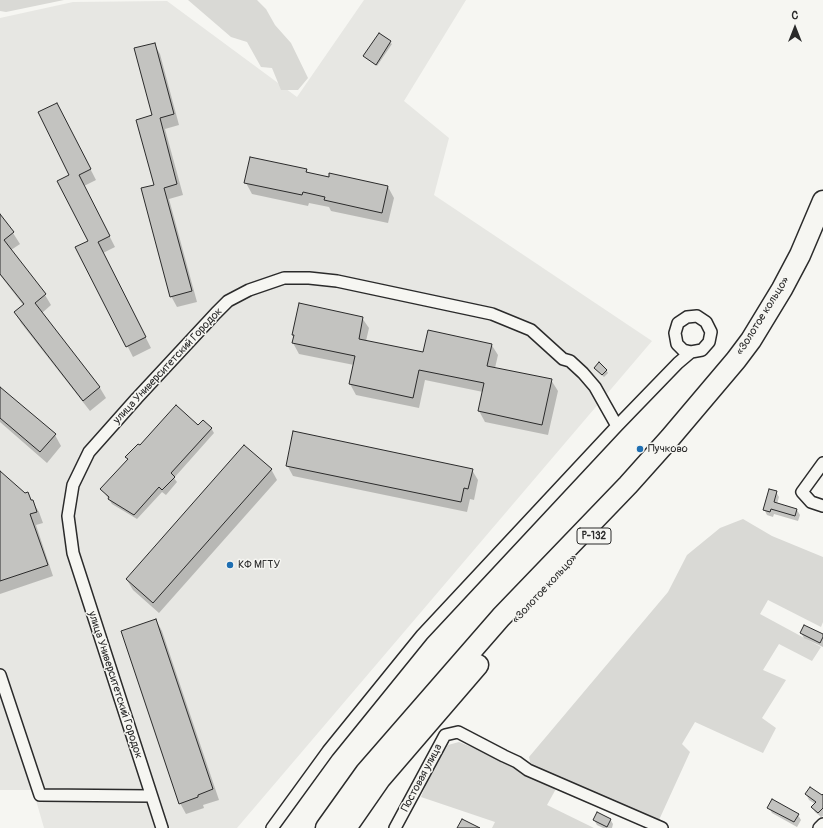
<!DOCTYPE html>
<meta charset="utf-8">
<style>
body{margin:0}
#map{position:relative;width:823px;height:828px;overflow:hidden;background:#f6f6f2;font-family:Pangolin,sans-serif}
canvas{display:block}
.north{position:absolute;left:775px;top:8px;width:40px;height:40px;-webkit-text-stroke:3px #f6f6f2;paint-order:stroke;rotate:0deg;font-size:11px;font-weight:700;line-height:16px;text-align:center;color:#2b2b2b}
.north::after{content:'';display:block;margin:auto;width:14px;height:18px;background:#2b2b2b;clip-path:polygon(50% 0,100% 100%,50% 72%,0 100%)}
</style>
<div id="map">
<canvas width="823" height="828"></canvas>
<div class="north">С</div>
</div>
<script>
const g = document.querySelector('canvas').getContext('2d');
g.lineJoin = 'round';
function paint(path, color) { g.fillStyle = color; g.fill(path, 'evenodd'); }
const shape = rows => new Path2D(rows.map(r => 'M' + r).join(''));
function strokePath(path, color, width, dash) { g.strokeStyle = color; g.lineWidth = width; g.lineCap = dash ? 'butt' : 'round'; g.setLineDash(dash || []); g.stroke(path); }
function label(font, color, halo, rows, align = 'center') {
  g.font = font + ' Pangolin,sans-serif'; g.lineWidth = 3; g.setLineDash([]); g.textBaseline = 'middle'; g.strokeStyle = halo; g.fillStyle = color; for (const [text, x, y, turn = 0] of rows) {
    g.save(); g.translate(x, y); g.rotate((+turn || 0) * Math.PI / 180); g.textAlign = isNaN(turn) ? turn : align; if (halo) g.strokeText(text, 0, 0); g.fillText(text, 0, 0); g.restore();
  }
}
const built = shape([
 [364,0,466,0,404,101,449,138,434,195,652,341,237,828,44,828,33,790,0,790,0,18,73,2,167,1,297,97]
]);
const green = shape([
 [0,0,64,0,6,12,0,11],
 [188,0,257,0,266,9,275,25,291,43,308,78,298,90,281,90,272,68,261,67,247,42,231,37],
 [743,519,772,536,823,557,823,622,821,627,768,600,760,614,821,647,812,661,779,644,763,670,786,680,762,718,776,728,763,753,695,722,682,744,690,752,659,820,564,781,531,766,529,757,668,592,687,555,720,528],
 [459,742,519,766,557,787,547,805,594,828,492,828,495,822,421,797,433,767,448,745]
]);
const shadow = shape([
 [379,34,392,44,377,66,364,56],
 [154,44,160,54,179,125,165,129,183,195,169,199,197,302,177,307,171,296,155,185,153,116],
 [57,104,96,180,84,186,115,247,103,253,151,348,133,357,77,247,89,241,71,175],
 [306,170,309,174,388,187,394,198,388,223,331,211,329,207,309,203,308,206,252,194,246,183],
 [0,216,13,233,20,244,11,250,45,295,51,305,42,313,100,388,106,398,90,411,21,323,15,312,24,306,0,275],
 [362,318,369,328,366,341,424,353,491,344,498,355,495,368,551,380,558,391,548,435,485,422,479,411,483,392,425,380,419,408,356,395,350,384,354,365,299,354,293,343,295,337,293,335],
 [597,370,606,370,608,373,604,377],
 [0,388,55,435,61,446,47,463,0,422],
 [199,426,211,428,214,433,174,478,177,482,166,495,162,492,137,519,112,504,102,489,128,460,127,457,140,447],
 [287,465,472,470,478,480,474,500,470,499,467,512,293,476],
 [271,469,277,480,159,613,133,590,127,580],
 [0,477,25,494,28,494,39,512,43,523,36,525,53,576,0,594],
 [776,492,779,497,777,504,797,510,800,515,798,521,774,514,773,517,767,515,764,509],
 [156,620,162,631,219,800,203,805,204,808,186,814,180,803],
 [801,633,823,635,823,647,804,638],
 [806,794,823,798,823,816,821,817,815,812,812,807,815,804,809,800],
 [769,808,798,815,801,820,797,827,772,813],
 [610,819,613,824,612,828,603,828,597,825,594,820]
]);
const building = shape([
 [379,33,391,41,376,65,363,56,379,33],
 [155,43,174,114,160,118,177,184,164,188,192,291,170,297,141,188,154,185,136,120,152,115,134,48,155,43],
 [57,103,91,169,79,175,110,236,98,242,146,337,126,347,75,247,88,241,57,181,69,175,38,112,57,103],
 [250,157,307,169,306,172,329,177,329,173,388,186,382,213,324,200,325,197,303,192,302,195,244,183,250,157],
 [0,214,14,232,4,240,46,294,35,303,100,387,83,401,14,312,24,304,0,274,0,214],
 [299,303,363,317,359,339,423,352,428,330,492,344,487,366,552,379,542,425,478,411,484,383,419,370,413,398,349,384,355,356,292,343,294,335,292,335,299,303],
 [599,362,607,370,602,375,594,368,599,362],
 [0,387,56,434,40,452,0,418,0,387],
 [176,405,198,425,203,420,212,428,171,473,175,477,162,490,159,487,134,515,108,499,109,497,100,489,128,459,125,457,138,444,140,445,176,405],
 [293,431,473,469,468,489,464,488,461,502,286,466,293,431],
 [244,445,272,469,153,603,126,579,244,445],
 [0,471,25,493,28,492,31,500,33,500,37,512,30,514,48,565,0,581,0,471],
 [769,489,777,491,774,502,797,509,795,516,771,509,770,512,763,510,769,489],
 [156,619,213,789,198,795,198,797,179,804,121,631,156,619],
 [804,625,823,634,823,637,820,643,800,633,804,625],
 [810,787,822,795,823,794,823,808,818,813,811,807,816,802,805,794,810,787],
 [772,799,799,814,794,822,767,808,772,799],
 [597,812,611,819,607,827,593,820,597,812],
 [462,819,480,828,457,828,462,819]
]);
const street = shape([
 [823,463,802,492,811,502,823,506],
 [0,675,40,795,151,796],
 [162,828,73,553,68,516,73,485,89,452,137,398,216,313,228,301,249,290,284,278,309,278,337,281,492,314,531,330,563,359,570,361,583,373,595,387,617,426],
 [272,828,328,751,422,635,617,426,678,363,691,352,702,350,709,342,711,332,706,322,697,316,687,317,678,323,675,333,677,344,683,350,691,352],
 [395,828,445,735,458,732,504,756,517,762,528,770,662,828],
 [819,828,823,824]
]);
const highway = shape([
 [326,828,366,772,501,617,628,485,670,438,736,360,751,340,782,289,800,255,823,201],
 [346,828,380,779,478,665]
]);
const markers = [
 [640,449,4,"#1f6fb2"],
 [230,565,4,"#1f6fb2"]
];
const shields = [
 [594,536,34]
];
const shieldNames = [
 ["Р-132",594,536]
];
const streetNames = [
 ["«Золотое кольцо»",763,316,-58],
 ["улица Университетский Городок",168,366,-47],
 ["«Золотое кольцо»",545,589,-47],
 ["улица Университетский Городок",115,685,72],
 ["Постовая улица",422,778,-62]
];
const poiNames = [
 ["Пучково",648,449],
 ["КФ МГТУ",238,565]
];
paint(built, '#e7e7e3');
paint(green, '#d9d9d5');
paint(shadow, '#0003');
paint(building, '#c3c3c0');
strokePath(building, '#2b2b2b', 1);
strokePath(street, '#2b2b2b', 14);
strokePath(highway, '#2b2b2b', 23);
strokePath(street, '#f6f6f2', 11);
strokePath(highway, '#f6f6f2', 20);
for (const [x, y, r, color] of markers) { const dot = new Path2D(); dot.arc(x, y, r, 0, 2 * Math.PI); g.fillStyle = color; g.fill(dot); strokePath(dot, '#f6f6f2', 1.5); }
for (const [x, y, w] of shields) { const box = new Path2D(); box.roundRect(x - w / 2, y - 8, w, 16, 3); g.fillStyle = '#f6f6f2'; g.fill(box); strokePath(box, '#2b2b2b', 1); }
label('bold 10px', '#2b2b2b', null, shieldNames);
label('11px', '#2b2b2b', '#f6f6f2', streetNames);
label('11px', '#2b2b2b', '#f6f6f2', poiNames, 'left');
</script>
